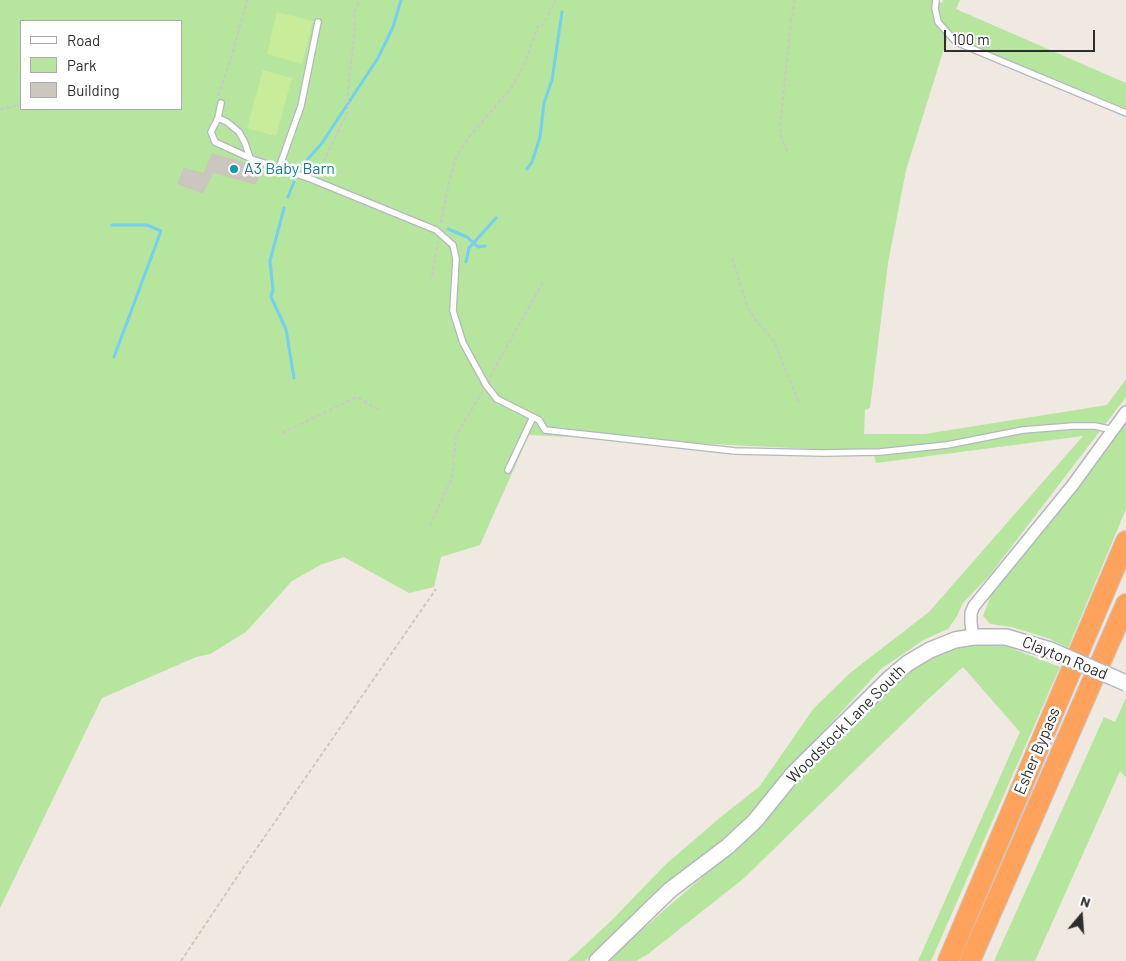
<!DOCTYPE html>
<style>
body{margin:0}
#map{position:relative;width:1126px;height:961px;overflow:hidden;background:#efe9e1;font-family:Barlow,sans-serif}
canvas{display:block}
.legend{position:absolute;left:20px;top:20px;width:162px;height:90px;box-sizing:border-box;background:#fff;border:1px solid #ababab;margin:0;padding:6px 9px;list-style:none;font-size:15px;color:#2e2e2e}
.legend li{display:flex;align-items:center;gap:10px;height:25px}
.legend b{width:25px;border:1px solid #ababab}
.north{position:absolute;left:1056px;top:891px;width:50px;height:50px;-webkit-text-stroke:4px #fff;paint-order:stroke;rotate:18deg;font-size:14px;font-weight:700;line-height:20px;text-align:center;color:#2e2e2e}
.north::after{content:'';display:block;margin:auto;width:18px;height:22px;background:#2e2e2e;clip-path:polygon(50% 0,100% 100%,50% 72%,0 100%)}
.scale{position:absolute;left:944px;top:30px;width:151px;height:22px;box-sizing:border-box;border:2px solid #2e2e2e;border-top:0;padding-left:6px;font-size:15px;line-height:18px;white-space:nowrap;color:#2e2e2e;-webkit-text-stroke:4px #fff;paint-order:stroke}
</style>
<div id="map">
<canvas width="1126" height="961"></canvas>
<ul class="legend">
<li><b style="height:6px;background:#fff"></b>Road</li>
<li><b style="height:14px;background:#b6e59e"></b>Park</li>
<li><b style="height:14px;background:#cbc7bf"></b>Building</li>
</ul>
<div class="north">N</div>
<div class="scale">100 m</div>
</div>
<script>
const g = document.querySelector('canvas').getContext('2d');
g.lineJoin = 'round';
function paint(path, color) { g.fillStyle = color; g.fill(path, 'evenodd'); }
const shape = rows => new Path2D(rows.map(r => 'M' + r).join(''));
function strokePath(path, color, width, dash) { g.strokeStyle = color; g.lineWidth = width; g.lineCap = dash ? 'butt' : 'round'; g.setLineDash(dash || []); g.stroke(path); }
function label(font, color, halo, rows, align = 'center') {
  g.font = font + ' Barlow,sans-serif'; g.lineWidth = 5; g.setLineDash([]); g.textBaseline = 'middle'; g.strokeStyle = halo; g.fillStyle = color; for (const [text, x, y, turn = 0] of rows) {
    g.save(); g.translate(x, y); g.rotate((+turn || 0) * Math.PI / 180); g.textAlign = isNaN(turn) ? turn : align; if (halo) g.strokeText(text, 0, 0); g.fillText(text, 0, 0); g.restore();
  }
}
const green = shape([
 [0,0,935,0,942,3,943,0,960,0,956,9,1126,83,1126,109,948,36,906,170,888,263,870,408,865,410,864,434,925,434,1107,405,1126,379,1126,397,989,576,963,603,957,616,948,629,925,639,881,669,797,760,751,816,668,884,585,961,568,961,613,919,665,865,722,816,759,787,814,708,850,673,929,612,1083,436,876,463,873,452,529,435,480,545,441,557,434,587,409,593,344,557,320,565,292,581,246,632,210,654,196,657,102,698,0,908],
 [21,21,181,21,181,109,21,109],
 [1126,420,1126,509,1068,648,1050,639,1012,627,990,624,983,616,992,593,1091,468],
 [998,643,1060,667,931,961,918,961,1020,732,963,667,923,704,743,879,648,954,636,961,606,961,762,825,810,768,887,689,918,663,962,645],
 [1126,698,1126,778,1120,771,1035,961,994,961,1104,717,1115,722]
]);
const pitch = shape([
 [277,12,313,21,302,64,267,54],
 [263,70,292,78,276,136,247,128]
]);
const stream = shape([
 [301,167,322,143,378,58,393,27,401,0],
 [527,169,532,162,540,137,544,103,552,80,562,12],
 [288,197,294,182],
 [284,208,270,261,273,290,271,297,286,329,294,378],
 [112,225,147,225,161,231,114,357],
 [448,229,467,237,478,247,485,246],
 [466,262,469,248,496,218]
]);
const building = shape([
 [212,154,262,168,255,184,213,172,203,193,178,184,184,168,204,174,212,154]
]);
const path = shape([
 [218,96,231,58,247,0],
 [0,109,21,105],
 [787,151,781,137,780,126,791,22,795,0],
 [322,175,324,161,348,111,348,89,355,29,354,12,360,0],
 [441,223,448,186,456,157,469,137,512,87,523,67,538,26,542,26,556,0],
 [732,258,748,308,756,321,774,341,799,403],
 [432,276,438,243],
 [490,377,544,280],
 [282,433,357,397,379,410],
 [430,525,452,478,456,436,482,392],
 [181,961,241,871,436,589]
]);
const lane = shape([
 [936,0,935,8,938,22,956,42,1126,113],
 [221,103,218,118,211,132,215,142,252,159,311,179,436,230,453,245,456,259,453,311,463,343,486,385,497,399,539,420,545,430,735,451,824,453,880,452,947,445,1023,430,1073,426,1095,426,1113,430],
 [218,118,227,122,239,132,245,143,250,158],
 [279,168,301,106,318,22],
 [508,470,533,417]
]);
const street = shape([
 [973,637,971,623,971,613,974,606,1072,486,1126,412]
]);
const secondary = shape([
 [597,961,670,890,727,847,755,821,793,774,889,679,908,663,930,650,955,640,973,637,1006,637,1050,650]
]);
const highway = shape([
 [948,961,1126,541],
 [970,961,1126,604]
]);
const secondaryBridge = shape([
 [1050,650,1126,683]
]);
const markers = [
 [234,169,5,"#0f9aa8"]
];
const cultureNames = [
 ["A3 Baby Barn",244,169]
];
const streetNames = [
 ["Clayton Road",1065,658,22],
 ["Woodstock Lane South",846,724,-45],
 ["Esher Bypass",1037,751,-67]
];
paint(green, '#b6e59e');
paint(pitch, '#c9ec9a');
strokePath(stream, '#75cff0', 3);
paint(building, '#cbc7bf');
strokePath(building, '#cbc5ba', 1);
strokePath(lane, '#b4b7c1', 8);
strokePath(street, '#b4b7c1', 14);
strokePath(secondary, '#b4b7c1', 18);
strokePath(highway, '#c9c9c9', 22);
strokePath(path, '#c9c9c9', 2, [4, 2.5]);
strokePath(lane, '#fff', 5.5);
strokePath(street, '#fff', 11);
strokePath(secondary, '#fff', 15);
strokePath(highway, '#ffa35c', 20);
strokePath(secondaryBridge, '#b4b7c1', 18, []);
strokePath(secondaryBridge, '#fff', 15);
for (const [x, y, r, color] of markers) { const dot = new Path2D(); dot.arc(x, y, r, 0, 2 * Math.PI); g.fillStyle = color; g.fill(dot); strokePath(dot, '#fff', 2); }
label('16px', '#0d838f', '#fff', cultureNames, 'left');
label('16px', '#2e2e2e', '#fff', streetNames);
</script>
